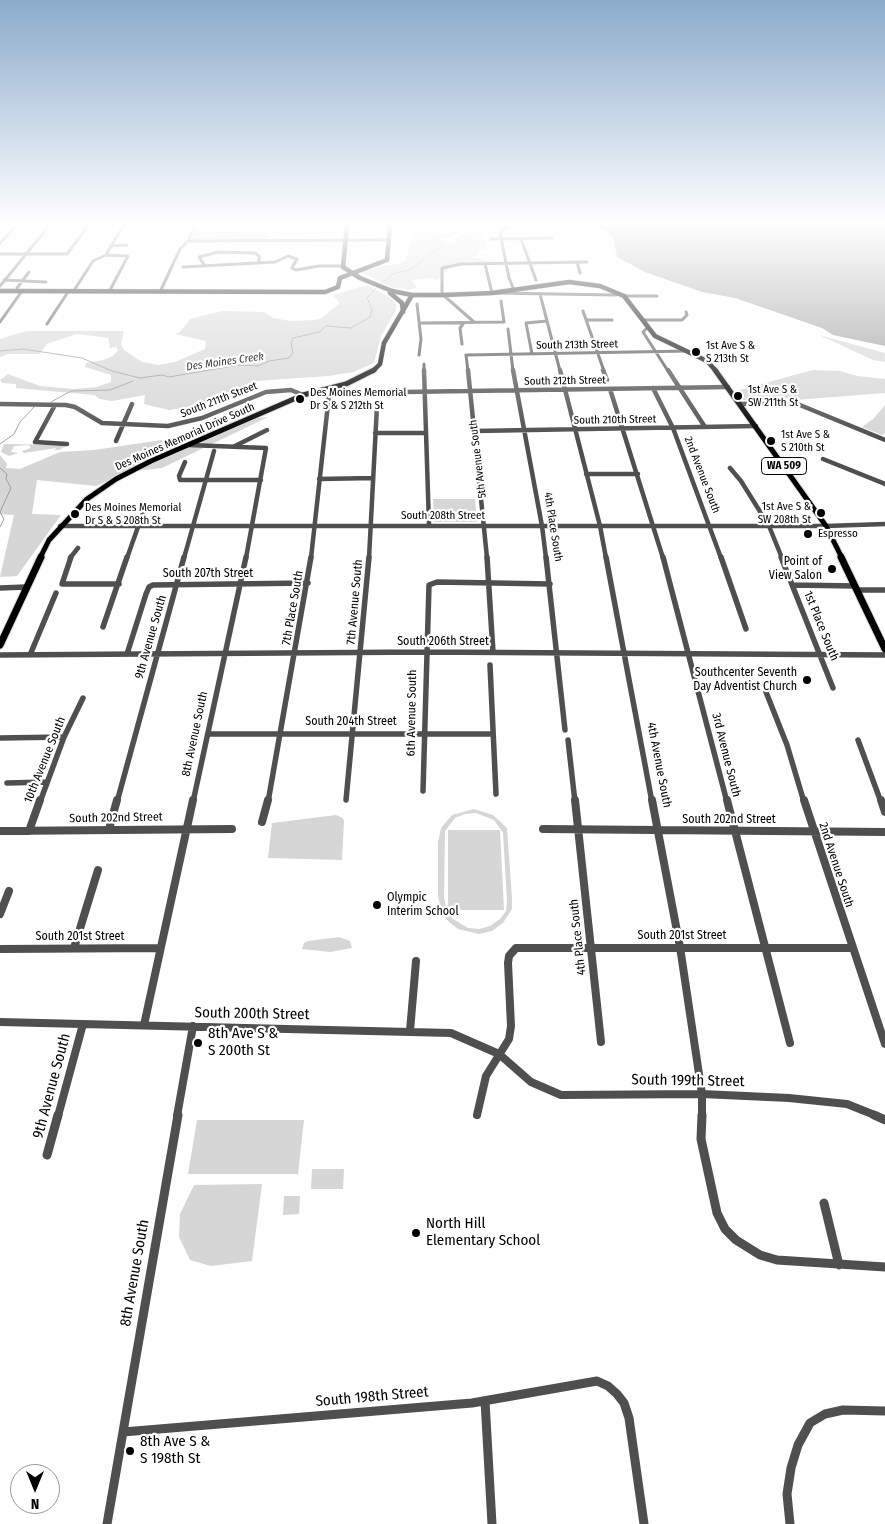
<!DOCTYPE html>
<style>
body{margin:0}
#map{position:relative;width:885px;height:1524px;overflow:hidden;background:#fff;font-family:"Fira Sans Condensed",sans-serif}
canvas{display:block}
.north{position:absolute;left:10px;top:1464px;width:50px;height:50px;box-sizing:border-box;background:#fff;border:1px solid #999;border-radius:50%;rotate:180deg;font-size:14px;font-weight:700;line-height:20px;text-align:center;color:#000}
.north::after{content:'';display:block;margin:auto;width:18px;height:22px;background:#000;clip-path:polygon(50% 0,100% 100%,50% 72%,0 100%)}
</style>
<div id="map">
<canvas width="885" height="1524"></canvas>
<div class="north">N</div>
</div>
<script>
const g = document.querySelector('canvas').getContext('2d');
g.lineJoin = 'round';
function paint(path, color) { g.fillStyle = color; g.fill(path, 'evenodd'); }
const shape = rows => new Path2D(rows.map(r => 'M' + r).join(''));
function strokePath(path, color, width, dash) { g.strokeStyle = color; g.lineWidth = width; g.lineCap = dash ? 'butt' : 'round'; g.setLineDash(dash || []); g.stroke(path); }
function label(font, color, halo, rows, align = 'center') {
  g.font = font + ' "Fira Sans Condensed",sans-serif'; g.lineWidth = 4.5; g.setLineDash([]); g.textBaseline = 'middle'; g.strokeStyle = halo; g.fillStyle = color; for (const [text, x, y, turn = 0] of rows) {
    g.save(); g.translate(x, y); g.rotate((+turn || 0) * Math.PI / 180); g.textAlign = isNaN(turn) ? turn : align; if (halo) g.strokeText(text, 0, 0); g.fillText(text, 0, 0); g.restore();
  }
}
const green = shape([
 [198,226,271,226,267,240,191,240],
 [427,226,453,226,440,228,436,234,439,235,467,230,440,238,444,242,450,243,456,242,455,238,484,226,505,226,498,233,483,235,482,239,487,242,486,248,479,250,479,254,472,257,498,262,463,264,449,269,438,280,431,278,411,280,417,287,408,290,391,287,361,272,386,265,401,264,406,260,410,242,415,239,411,234,426,231],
 [367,285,392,299,396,304,396,310,381,336,374,363,353,372,328,376,256,381,248,384,244,393,234,399,169,410,144,404,145,395,112,401,100,399,94,395,16,388,16,384,2,383,0,380,8,374,40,386,74,389,96,387,111,382,111,375,85,367,86,363,103,360,113,356,118,350,116,347,110,348,108,338,77,334,47,344,39,354,8,354,0,357,0,339,12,335,27,331,124,331,121,344,124,350,142,362,158,365,175,362,205,349,206,341,175,334,180,332,190,319,222,311,265,312,273,318,291,321,315,320,322,318,340,303,333,295],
 [819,335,885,353,885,362,873,360],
 [813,370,840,371,857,376,885,379,885,393,795,400,743,400,736,391],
 [885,405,885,433,882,435,862,427,873,419],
 [268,417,162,468,126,472,96,486,37,480,32,514,61,515,17,576,0,577,14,515,0,514,0,455,7,464,6,468,20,469,60,452,94,450,169,439,237,420],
 [4,444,64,445,66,446,59,450,55,450,56,448,24,453,22,451,31,448,29,445,14,446,11,452,18,453,9,456,1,452],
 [433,499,475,499,477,522,434,522],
 [474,809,493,815,507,828,512,898,512,909,503,923,492,931,479,934,458,929,449,922,441,912,438,895,438,842,441,828,452,815],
 [476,813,494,820,503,833,507,902,506,911,500,919,490,926,479,929,468,928,453,919,447,912,444,897,445,831,455,818,465,814],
 [336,815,343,818,344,821,342,860,268,858,272,823],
 [448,830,500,830,504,910,448,910],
 [339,937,350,941,352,948,330,952,302,949,304,943,308,941],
 [197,1120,304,1120,298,1174,188,1174],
 [312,1169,344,1169,343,1189,311,1189],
 [262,1184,252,1261,211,1266,190,1260,179,1237,180,1214,194,1185],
 [284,1196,300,1196,299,1214,283,1215]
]);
const water = shape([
 [597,226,885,226,885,346,833,335,822,328,735,298,702,292,645,272,617,257,613,237]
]);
const stream = shape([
 [0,351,23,349,82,358,112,371,140,378,162,375,169,377,239,365,258,366,269,361,289,358,293,353,291,343,293,338,319,332,326,326,351,328,370,317,372,309,367,298,375,289,394,273,410,270,441,247,443,243,439,240,440,238,462,231,468,226],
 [51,402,71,391,110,390,133,381],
 [0,444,14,434,20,422,34,407],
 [0,468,7,474,6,479,11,488,0,512,4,519,0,527]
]);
const minorFar4 = shape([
 [507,226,500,233,509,278,514,290],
 [491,239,552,238],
 [521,239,536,280],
 [188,241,389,240],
 [0,243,16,226],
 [110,246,127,245],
 [0,254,67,254,88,226],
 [106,255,123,226],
 [577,262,580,273],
 [485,264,492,293,616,295],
 [205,266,199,257,218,252,255,253,259,256,259,263],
 [183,267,275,262,288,256,297,259,292,268,296,270,319,266,342,266],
 [4,280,46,282],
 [0,286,49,226],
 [17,288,29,272],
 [73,292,93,261,106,255,128,256,109,292],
 [160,292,180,249,188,241,195,226],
 [540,294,560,371],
 [624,296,657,296],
 [417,304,421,339,419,355],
 [583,311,604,371],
 [587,320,612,320],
 [643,320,682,320,687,315,686,312],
 [0,322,22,291],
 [474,322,442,294,442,268,461,264,587,262],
 [420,323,504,322,501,301],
 [47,324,68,292],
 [647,328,643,332,668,371],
 [508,329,513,371],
 [462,344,460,328,463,324],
 [532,354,526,323,547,321],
 [424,364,424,371],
 [468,371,466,355,688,351]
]);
const minorFar3 = shape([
 [424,370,429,525],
 [468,370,487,558],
 [513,370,542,526,546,558],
 [560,370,600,526,606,558],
 [603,370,607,380],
 [668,370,705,427],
 [653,388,673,428,721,558],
 [610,389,663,558],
 [403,392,728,387],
 [0,404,66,405,75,407,102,423,168,426,202,418,266,392,291,390,303,395],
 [740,404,795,403,885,440],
 [55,405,35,442,67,444],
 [474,431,756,426],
 [375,433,425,433],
 [116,441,132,404],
 [189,445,266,448,246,558],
 [235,446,267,430],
 [823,459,885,484],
 [185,462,179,476,180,480,261,480],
 [730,468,741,481,769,526,782,558],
 [586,474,638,474],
 [319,479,373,478],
 [60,526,826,526,885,524],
 [70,558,78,548],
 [127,558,144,510],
 [184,558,214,451],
 [311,558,329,395,373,394],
 [369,558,377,406]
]);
const minorFar2 = shape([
 [71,557,62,584,119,584],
 [487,557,493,652],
 [546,557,565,730],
 [606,557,652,802],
 [663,557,727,802],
 [721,557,746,629],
 [781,557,833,688],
 [793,585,855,586],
 [0,588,26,587],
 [857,590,885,590],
 [103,627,127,557],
 [127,654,146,594,149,587,153,585,308,583],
 [0,655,426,652,885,655],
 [30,655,56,593],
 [490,665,496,794],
 [766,692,787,745,804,802],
 [208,734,493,734],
 [0,738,64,737],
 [568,740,575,802],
 [858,740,881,802],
 [7,783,47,782],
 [423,791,429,585,437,582,550,584],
 [346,800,369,557],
 [40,802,64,737,83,698],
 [117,802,184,557],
 [193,802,246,557],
 [268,802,311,557]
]);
const minorFar1 = shape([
 [575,800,601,1042],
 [652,800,680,947,702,1094,702,1116],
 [727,800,790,1043],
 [804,800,885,1044],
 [881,800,885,812],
 [262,822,268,800],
 [109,829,117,800],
 [543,829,885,832],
 [0,831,232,829],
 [29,831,40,800],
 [0,914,9,891],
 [74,948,98,870],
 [0,949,160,948],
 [0,1022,451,1033,499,1054,531,1082,561,1095,702,1094,789,1098,847,1104,877,1116],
 [144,1025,193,800],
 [410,1031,416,961],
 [477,1115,486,1076,509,1039,511,1026,508,963,509,956,516,948,852,948],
 [58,1116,83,1024],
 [177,1116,193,1026]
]);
const minor = shape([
 [702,1115,701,1139,717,1213,725,1229,736,1240,760,1255,777,1260,885,1267],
 [874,1115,885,1120],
 [47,1155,58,1115],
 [824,1203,839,1265],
 [485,1401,492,1524],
 [123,1432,472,1403,597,1381,608,1386,617,1394,624,1403,629,1418,644,1524],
 [107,1524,178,1115],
 [790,1524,787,1494,791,1468,798,1445,810,1423,825,1414,843,1410,885,1411]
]);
const majorFar2 = shape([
 [347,226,343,267,360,278,392,291,412,295,443,295,492,293,569,282,600,286,624,296,655,336,707,361,716,371],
 [0,291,325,292,338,287,340,278,387,260,390,226],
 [390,293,402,303,403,312],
 [373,371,380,364,384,343,412,295]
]);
const majorFar1 = shape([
 [715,370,826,526,842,558],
 [40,558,49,540,87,499,116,479,151,461,303,395,346,384,374,370]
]);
const major = shape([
 [841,557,885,649],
 [0,645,41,557]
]);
const markers = [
 [696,352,5,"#000"],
 [738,396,5,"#000"],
 [300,399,5,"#000"],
 [771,441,5,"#000"],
 [821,513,5,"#000"],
 [75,514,5,"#000"],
 [808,534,5,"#000"],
 [832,569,5,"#000"],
 [807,680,5,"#000"],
 [377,905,5,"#000"],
 [198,1043,5,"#000"],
 [416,1233,5,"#000"],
 [130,1451,5,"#000"]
];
const farStreetnames = [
 ["South 213th Street",577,345,-1],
 ["South 212th Street",565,381,-1],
 ["South 211th Street",219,400,-21],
 ["South 210th Street",615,420,-1],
 ["Des Moines Memorial Drive South",185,437,-24],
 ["5th Avenue South",478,459,-97],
 ["2nd Avenue South",702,475,69],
 ["South 208th Street",443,516],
 ["4th Place South",553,527,81]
];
const farPoinames = [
 ["1st Ave S &",706,346],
 ["S 213th St",706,359],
 ["1st Ave S &",748,390],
 ["SW 211th St",748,403],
 ["Des Moines Memorial",310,393],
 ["Dr S & S 212th St",310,406],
 ["1st Ave S &",781,435],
 ["S 210th St",781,448],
 ["1st Ave S &",811,507,"right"],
 ["SW 208th St",811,520,"right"],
 ["Des Moines Memorial",85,508],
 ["Dr S & S 208th St",85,521],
 ["Espresso",818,534]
];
const farWaternames = [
 ["Des Moines Creek",225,362,-8]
];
const shields = [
 [784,466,45]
];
const shieldNames = [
 ["WA 509",784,466]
];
const poiNames = [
 ["Point of",822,562],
 ["View Salon",822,576],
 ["Southcenter Seventh",797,673],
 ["Day Adventist Church",797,687],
 ["Olympic",387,898,"left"],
 ["Interim School",387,912,"left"]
];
const streetNames = [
 ["South 207th Street",208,574],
 ["7th Avenue South",355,602,-85],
 ["7th Place South",293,608,-80],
 ["1st Place South",821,626,68],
 ["9th Avenue South",151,637,-74],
 ["South 206th Street",443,642],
 ["6th Avenue South",412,713,-89],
 ["South 204th Street",351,722],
 ["8th Avenue South",195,734,-78],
 ["3rd Avenue South",726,755,76],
 ["10th Avenue South",45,760,-68],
 ["4th Avenue South",659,765,79],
 ["South 202nd Street",116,818,-1],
 ["South 202nd Street",729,820],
 ["2nd Avenue South",836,865,72],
 ["South 201st Street",682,936],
 ["South 201st Street",80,937],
 ["4th Place South",578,937,-96]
];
const nearStreetnames = [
 ["South 200th Street",252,1014,1],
 ["South 199th Street",688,1081,1],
 ["9th Avenue South",52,1086,-75],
 ["8th Avenue South",135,1273,-80],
 ["South 198th Street",372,1397,-5]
];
const nearPoinames = [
 ["8th Ave S &",208,1034],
 ["S 200th St",208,1051],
 ["North Hill",426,1224],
 ["Elementary School",426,1241],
 ["8th Ave S &",140,1442],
 ["S 198th St",140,1459]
];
paint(green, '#d6d6d6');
paint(water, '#9d9d9d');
strokePath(stream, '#9d9d9d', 1);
strokePath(majorFar2, '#dbdbdb', 5.5);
strokePath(majorFar1, '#dbdbdb', 7);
strokePath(major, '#dbdbdb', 9);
strokePath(minorFar4, '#4f4f4f', 3);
strokePath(minorFar3, '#4f4f4f', 4.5);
strokePath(minorFar2, '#4f4f4f', 5.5);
strokePath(minorFar1, '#4f4f4f', 8);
strokePath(minor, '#4f4f4f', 9);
strokePath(majorFar2, '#000', 4.5);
strokePath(majorFar1, '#000', 5);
strokePath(major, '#000', 7);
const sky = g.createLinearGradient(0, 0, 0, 439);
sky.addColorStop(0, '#8aabca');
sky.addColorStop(0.51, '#fff');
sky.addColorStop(1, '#ffffff00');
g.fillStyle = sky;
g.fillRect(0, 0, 885, 439);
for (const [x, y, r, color] of markers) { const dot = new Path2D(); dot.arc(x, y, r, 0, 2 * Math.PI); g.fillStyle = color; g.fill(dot); strokePath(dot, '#fff', 2); }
label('11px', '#000', '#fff', farStreetnames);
label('11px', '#000', '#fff', farPoinames, 'left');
label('italic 11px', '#3e3e3e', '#fff', farWaternames);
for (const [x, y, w] of shields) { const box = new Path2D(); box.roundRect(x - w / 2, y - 8.5, w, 17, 4); g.fillStyle = '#fff'; g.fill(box); strokePath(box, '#000', 1); }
label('bold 11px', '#000', null, shieldNames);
label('12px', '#000', '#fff', poiNames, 'right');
label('12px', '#000', '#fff', streetNames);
label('15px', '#000', '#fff', nearStreetnames);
label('15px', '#000', '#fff', nearPoinames, 'left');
</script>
